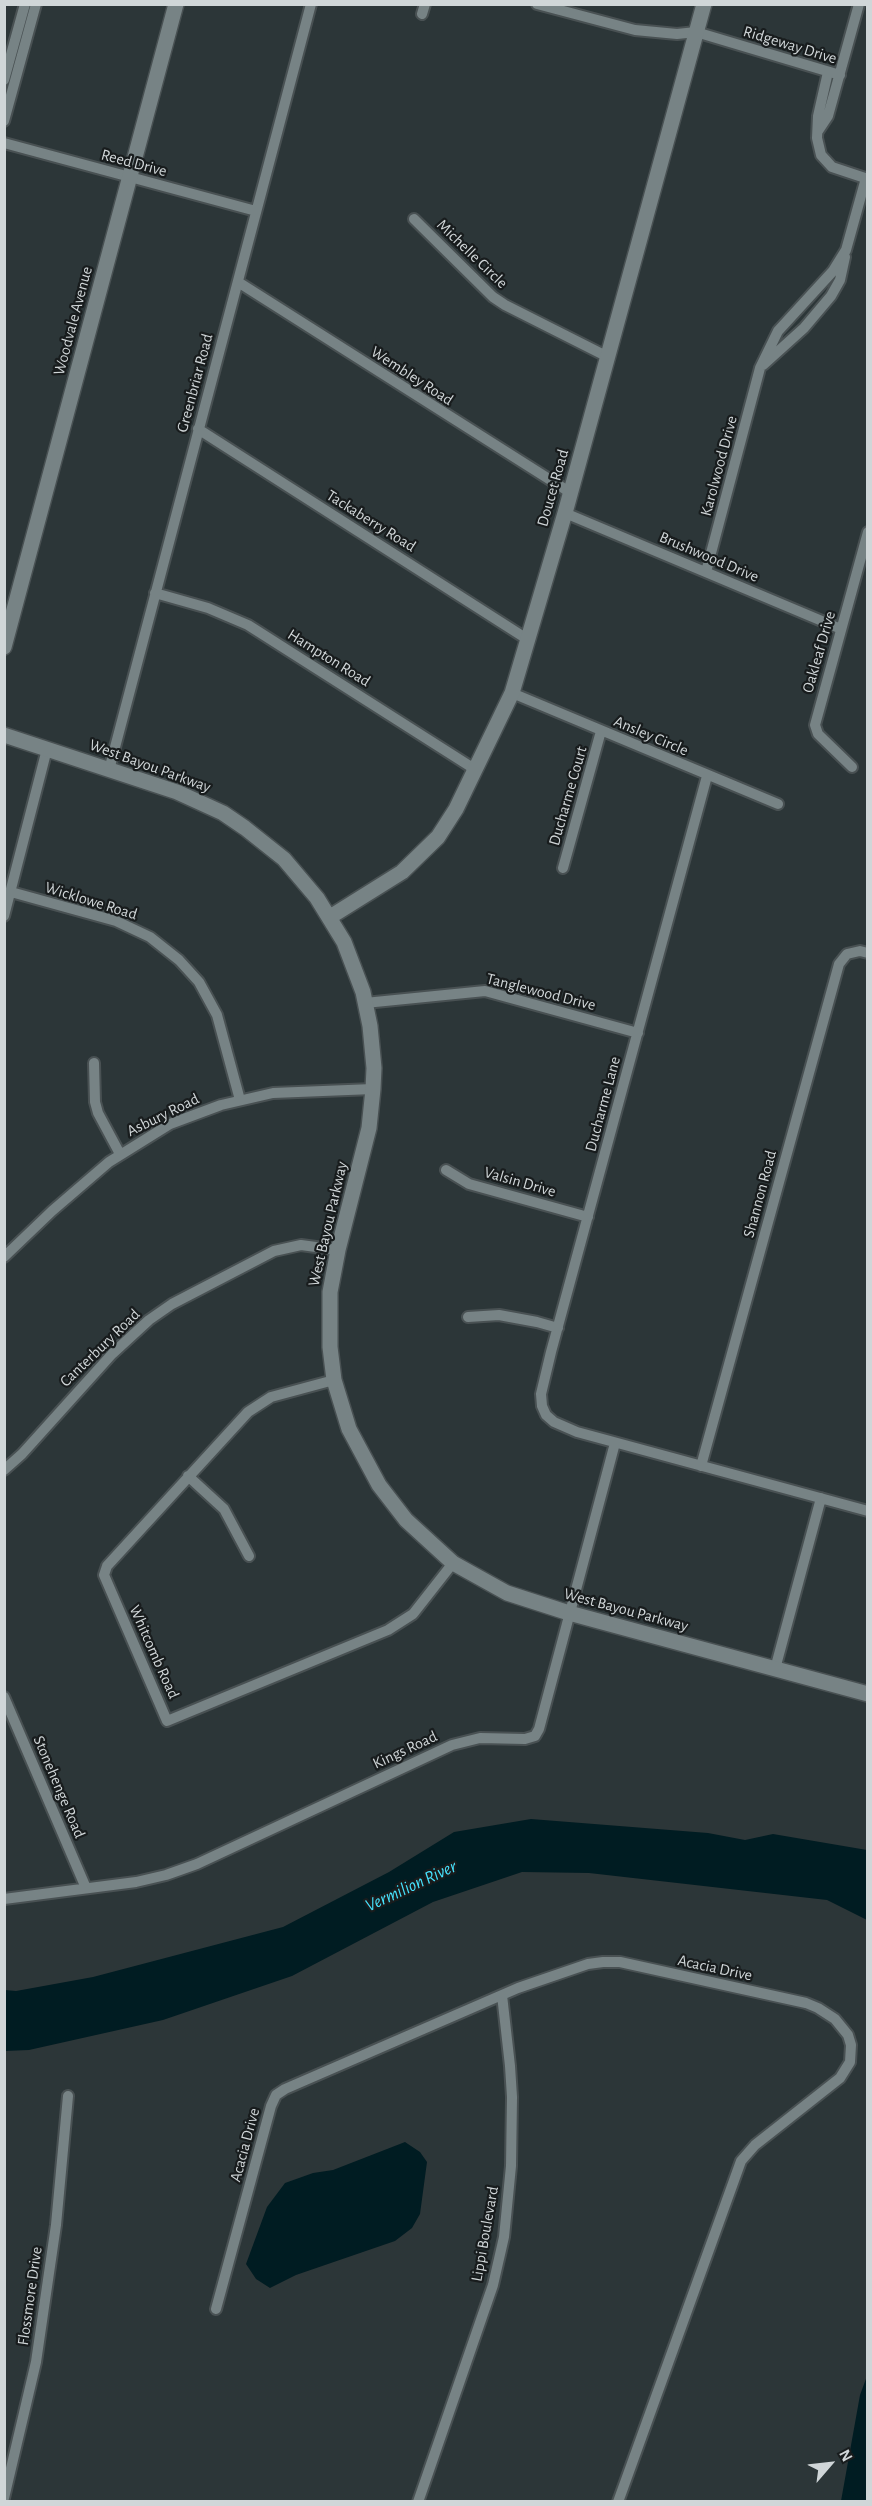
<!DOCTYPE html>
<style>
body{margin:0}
#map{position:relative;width:872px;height:2506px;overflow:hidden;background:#2c3638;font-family:"Alegreya Sans",sans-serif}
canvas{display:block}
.frame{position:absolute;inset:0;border:6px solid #d0d6d8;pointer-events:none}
.north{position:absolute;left:800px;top:2434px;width:60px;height:60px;-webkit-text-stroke:4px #181c1d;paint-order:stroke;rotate:62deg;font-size:16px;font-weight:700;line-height:24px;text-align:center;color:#d0d6d8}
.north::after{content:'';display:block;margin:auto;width:21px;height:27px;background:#d0d6d8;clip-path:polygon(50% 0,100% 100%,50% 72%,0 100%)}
</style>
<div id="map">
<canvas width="872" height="2506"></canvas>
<div class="frame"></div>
<div class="north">N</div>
</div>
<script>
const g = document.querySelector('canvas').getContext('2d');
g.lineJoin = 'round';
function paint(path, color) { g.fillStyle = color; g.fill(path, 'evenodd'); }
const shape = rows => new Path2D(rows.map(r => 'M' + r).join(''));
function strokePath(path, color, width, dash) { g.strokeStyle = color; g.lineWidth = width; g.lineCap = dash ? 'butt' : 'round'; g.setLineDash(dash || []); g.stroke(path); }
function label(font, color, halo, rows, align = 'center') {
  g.font = font + ' "Alegreya Sans",sans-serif'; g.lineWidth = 4.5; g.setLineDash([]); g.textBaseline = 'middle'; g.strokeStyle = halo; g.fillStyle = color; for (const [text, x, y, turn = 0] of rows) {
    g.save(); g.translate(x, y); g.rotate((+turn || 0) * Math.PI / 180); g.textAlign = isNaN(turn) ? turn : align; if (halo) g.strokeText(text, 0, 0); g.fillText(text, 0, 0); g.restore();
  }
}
const water = shape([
 [531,1819,708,1833,745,1840,773,1834,867,1850,867,1920,827,1900,589,1873,522,1872,433,1902,292,1976,163,2020,29,2050,5,2051,5,1990,16,1991,93,1977,283,1927,389,1872,454,1832],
 [405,2142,420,2152,427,2162,420,2214,412,2228,395,2241,296,2275,270,2288,256,2279,246,2264,267,2207,285,2183,313,2173,333,2170],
 [867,2376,867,2501,841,2501,860,2395]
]);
const street = shape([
 [537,4,635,30,677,34,696,32,840,75],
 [422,14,425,4],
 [828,72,818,116,817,138,821,155,832,167,868,179],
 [4,80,25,4],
 [4,121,36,4],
 [818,131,828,116,859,4],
 [4,143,256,211],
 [414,219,493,297,505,305,608,357],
 [238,282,571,493],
 [763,365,804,328,831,296,840,280,845,257],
 [198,429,527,639],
 [565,513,841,629],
 [706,572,760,368,778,331,833,271,846,250,866,178],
 [155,593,208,608,248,625,476,770],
 [512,693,778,804],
 [852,767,818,734,815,725,868,532],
 [109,770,311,4],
 [707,776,551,1352,541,1394,542,1406,546,1415,554,1422,577,1432,868,1511],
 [563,868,601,731],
 [11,892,116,921,150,937,179,960,199,982,217,1015,240,1100],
 [4,916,47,749],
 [365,1003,485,991,638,1033],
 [94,1063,95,1102,98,1113,120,1154],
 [446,1170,469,1184,588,1217],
 [4,1257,52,1211,109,1162,170,1124,221,1105,273,1093,373,1089],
 [468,1317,499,1315,537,1322,558,1328],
 [334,1380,271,1397,248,1412,107,1566,104,1575,167,1721,388,1630,413,1614,453,1563],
 [701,1466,839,964,847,954,860,951,868,953],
 [4,1470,22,1454,112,1354,149,1320,172,1304,274,1251,301,1245,338,1250],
 [188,1476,224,1509,249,1556],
 [775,1669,821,1498],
 [4,1697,86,1888],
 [4,1899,136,1882,166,1875,197,1864,452,1745,480,1738,525,1739,535,1736,539,1729,615,1443],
 [216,2309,271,2106,276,2095,285,2089,518,1988,588,1964,603,1962,620,1962,806,2003,818,2008,835,2019,848,2035,851,2045,850,2062,840,2078,755,2145,741,2161,618,2502],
 [4,2498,36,2362,56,2225,68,2096],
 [418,2502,493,2285,504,2237,511,2166,512,2097,510,2066,502,1995]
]);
const secondary = shape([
 [4,647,176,4],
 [4,735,177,792,223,813,245,828,284,859,317,898,344,942,363,992,370,1026,374,1068,373,1089,369,1128,338,1250,330,1292,330,1347,334,1380,349,1429,379,1485,406,1520,453,1563,507,1593,569,1613,868,1694],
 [330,917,402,872,438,837,456,809,512,693,565,513,704,4]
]);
const streetNames = [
 ["Ridgeway Drive",790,45,17],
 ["Reed Drive",134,163,15],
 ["Michelle Circle",472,254,44],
 ["Woodvale Avenue",73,321,-75],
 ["Wembley Road",412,376,33],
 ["Greenbriar Road",195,383,-75],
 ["Karolwood Drive",719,466,-75],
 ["Doucet Road",553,488,-74],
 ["Tackaberry Road",371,521,32],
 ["Brushwood Drive",709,557,23],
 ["Oakleaf Drive",819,652,-74],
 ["Hampton Road",329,658,32],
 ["Ansley Circle",651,736,23],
 ["West Bayou Parkway",150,766,20],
 ["Ducharme Court",568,796,-74],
 ["Wicklowe Road",91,901,17],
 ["Tanglewood Drive",541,992,14],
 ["Ducharme Lane",603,1104,-75],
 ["Asbury Road",163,1115,-26],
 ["Valsin Drive",520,1182,16],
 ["Shannon Road",760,1194,-75],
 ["West Bayou Parkway",328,1224,-77],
 ["Canterbury Road",100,1348,-44],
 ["West Bayou Parkway",626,1610,15],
 ["Whitcomb Road",154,1652,66],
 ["Kings Road",405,1750,-25],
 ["Stonehenge Road",59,1787,67],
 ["Acacia Drive",715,1968,12],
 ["Acacia Drive",245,2145,-75],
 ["Lippi Boulevard",485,2234,-80],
 ["Flossmore Drive",30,2296,-82]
];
const waterNames = [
 ["Vermilion River",411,1886,-25]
];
paint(water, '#001c22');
strokePath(street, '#495153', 14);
strokePath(secondary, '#495153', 18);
strokePath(street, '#778385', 10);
strokePath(secondary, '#778385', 15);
label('16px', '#d0d6d8', '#181c1d', streetNames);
label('italic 18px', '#46e2fd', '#181c1d', waterNames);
</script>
